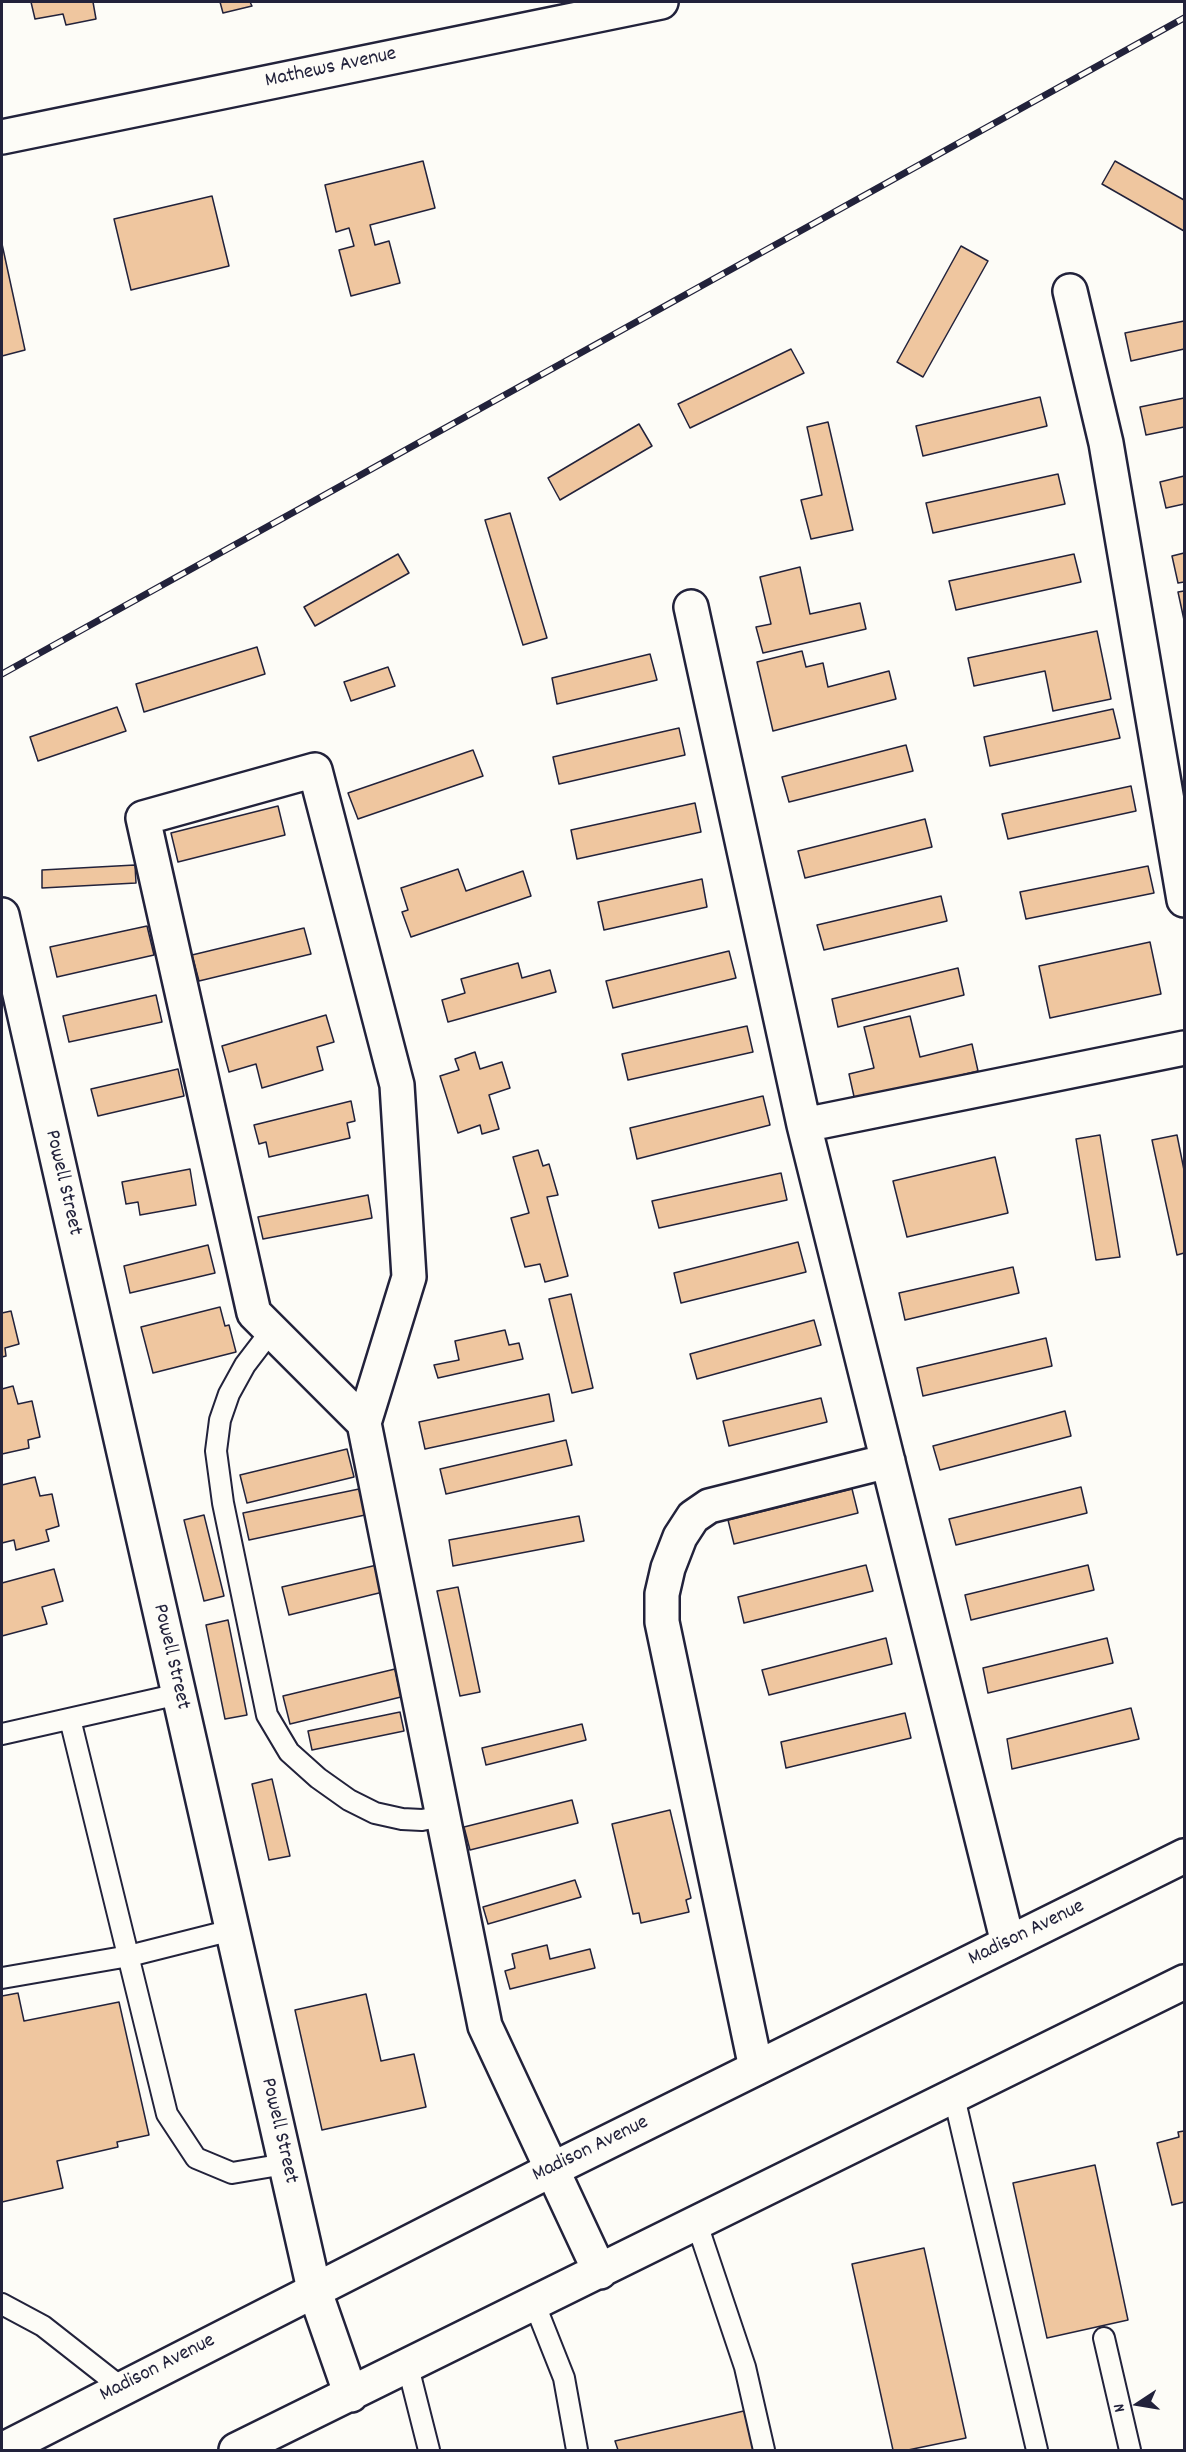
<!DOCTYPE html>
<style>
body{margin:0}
#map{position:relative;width:1186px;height:2452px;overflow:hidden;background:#fdfcf7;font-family:Dekko,sans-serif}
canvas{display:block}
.frame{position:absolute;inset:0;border:3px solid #22223b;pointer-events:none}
.north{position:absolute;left:1108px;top:2374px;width:60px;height:60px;-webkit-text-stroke:4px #fdfcf7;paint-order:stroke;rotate:258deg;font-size:16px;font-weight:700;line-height:24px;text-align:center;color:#22223b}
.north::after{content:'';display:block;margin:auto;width:21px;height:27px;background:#22223b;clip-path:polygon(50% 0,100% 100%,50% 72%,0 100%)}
</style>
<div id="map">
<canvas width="1186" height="2452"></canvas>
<div class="frame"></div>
<div class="north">N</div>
</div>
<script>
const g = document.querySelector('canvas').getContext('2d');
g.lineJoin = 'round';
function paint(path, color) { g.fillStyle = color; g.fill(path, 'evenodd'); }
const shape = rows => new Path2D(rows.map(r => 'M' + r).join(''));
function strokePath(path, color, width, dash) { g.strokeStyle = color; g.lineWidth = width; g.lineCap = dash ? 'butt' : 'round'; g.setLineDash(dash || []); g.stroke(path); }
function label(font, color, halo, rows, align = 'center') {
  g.font = font + ' Dekko,sans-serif'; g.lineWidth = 5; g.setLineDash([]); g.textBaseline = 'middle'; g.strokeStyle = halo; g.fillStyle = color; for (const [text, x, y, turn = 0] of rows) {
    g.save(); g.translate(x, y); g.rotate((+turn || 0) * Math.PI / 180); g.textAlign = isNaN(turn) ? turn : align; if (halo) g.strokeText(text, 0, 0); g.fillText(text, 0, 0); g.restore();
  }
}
const building = shape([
 [31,2,93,2,96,19,66,25,63,14,35,19,31,2],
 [220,2,250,2,252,6,223,13,220,2],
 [423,161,435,208,370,225,375,245,389,241,400,283,351,296,339,250,354,246,349,228,336,232,325,185,423,161],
 [1115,161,1184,200,1184,231,1102,184,1115,161],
 [212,196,229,266,131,290,114,219,212,196],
 [2,244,25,350,2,356,2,244],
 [961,246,988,261,923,377,897,362,961,246],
 [1184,321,1184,349,1131,361,1125,333,1184,321],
 [791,349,804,373,690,428,678,404,791,349],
 [1040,397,1047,426,923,456,916,426,1040,397],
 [1184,398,1184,427,1146,435,1140,407,1184,398],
 [828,422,853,530,811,539,801,500,822,495,807,427,828,422],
 [639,424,652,446,560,500,548,478,639,424],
 [1058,474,1065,504,933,533,926,503,1058,474],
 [1184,476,1184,504,1166,508,1160,482,1184,476],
 [510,513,547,638,523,645,485,520,510,513],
 [1184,553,1184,582,1178,583,1172,556,1184,553],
 [398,554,409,573,315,626,304,607,398,554],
 [1074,554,1081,582,956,610,949,581,1074,554],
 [800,567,810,614,860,603,866,629,763,653,756,627,771,624,760,577,800,567],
 [1184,591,1184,620,1178,592,1184,591],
 [1097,631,1111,699,1053,711,1045,671,974,686,968,658,1097,631],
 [257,647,265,674,144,712,136,684,257,647],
 [802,651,806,667,823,663,828,687,889,671,896,699,773,731,757,662,802,651],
 [650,654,657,680,557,704,552,678,650,654],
 [388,667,395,686,351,701,344,682,388,667],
 [117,707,126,731,38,761,30,737,117,707],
 [1113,709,1120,738,990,766,984,737,1113,709],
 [679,728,685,755,559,784,553,757,679,728],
 [906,745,913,771,789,802,782,777,906,745],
 [473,750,483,776,358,819,348,793,473,750],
 [1131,786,1136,811,1008,839,1002,814,1131,786],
 [695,803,701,832,577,859,571,830,695,803],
 [278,806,285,835,178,862,171,833,278,806],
 [925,819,932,847,805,878,798,851,925,819],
 [135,865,136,883,42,888,42,870,135,865],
 [1148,866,1154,893,1026,919,1020,892,1148,866],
 [458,869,466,891,523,871,531,896,411,937,402,912,408,910,401,888,458,869],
 [702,879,707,907,604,930,598,902,702,879],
 [941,896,947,921,824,950,817,925,941,896],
 [147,926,154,955,57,977,50,947,147,926],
 [304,928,311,954,199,981,192,955,304,928],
 [1150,942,1161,994,1050,1018,1039,966,1150,942],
 [729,951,736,978,613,1008,606,981,729,951],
 [518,963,522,978,550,970,556,992,448,1022,442,1000,465,993,461,979,518,963],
 [958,968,964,995,838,1027,832,999,958,968],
 [156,995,162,1022,69,1042,63,1016,156,995],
 [326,1015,334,1042,317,1047,323,1070,262,1088,256,1064,229,1072,222,1046,326,1015],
 [910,1016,920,1057,972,1044,978,1071,855,1101,849,1074,874,1068,864,1027,910,1016],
 [747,1026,753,1052,628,1080,622,1054,747,1026],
 [475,1052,480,1069,502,1062,510,1088,489,1095,499,1129,482,1134,480,1125,458,1133,440,1076,459,1070,455,1059,475,1052],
 [178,1069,184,1096,98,1116,91,1089,178,1069],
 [763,1096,770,1125,637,1159,630,1128,763,1096],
 [351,1101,355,1121,347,1123,350,1138,269,1157,266,1142,259,1144,254,1125,351,1101],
 [1100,1135,1120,1257,1096,1260,1076,1139,1100,1135],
 [1177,1135,1184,1170,1184,1253,1177,1255,1152,1140,1177,1135],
 [538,1150,543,1166,549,1164,558,1195,547,1197,568,1276,545,1282,540,1264,525,1267,511,1218,529,1213,513,1157,538,1150],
 [995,1157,1008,1213,907,1237,893,1181,995,1157],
 [190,1169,196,1205,140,1215,138,1202,126,1204,122,1182,190,1169],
 [781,1173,787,1200,659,1228,652,1201,781,1173],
 [368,1195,372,1218,263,1239,258,1217,368,1195],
 [798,1242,806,1272,681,1303,674,1273,798,1242],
 [208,1245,215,1273,130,1293,124,1266,208,1245],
 [1013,1267,1019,1293,905,1320,899,1293,1013,1267],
 [571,1294,593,1388,572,1393,549,1299,571,1294],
 [220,1307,225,1326,229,1325,236,1352,153,1373,141,1327,220,1307],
 [11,1311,19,1344,5,1348,6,1356,2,1357,2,1313,11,1311],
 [814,1320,821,1345,697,1379,690,1354,814,1320],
 [505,1330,509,1345,519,1343,523,1359,438,1378,434,1365,459,1360,455,1341,505,1330],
 [1046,1338,1052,1366,923,1396,917,1368,1046,1338],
 [13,1386,18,1404,32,1401,40,1437,28,1440,29,1448,2,1454,2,1389,13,1386],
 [549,1394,554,1421,425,1449,419,1422,549,1394],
 [821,1398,827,1422,729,1446,723,1421,821,1398],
 [1065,1411,1071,1436,940,1470,933,1446,1065,1411],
 [566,1440,572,1465,446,1494,440,1469,566,1440],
 [347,1449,354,1477,247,1503,240,1475,347,1449],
 [35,1477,40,1496,52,1494,59,1526,46,1530,49,1541,16,1550,14,1540,2,1543,2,1485,35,1477],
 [1081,1487,1087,1513,956,1545,949,1519,1081,1487],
 [359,1489,365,1515,249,1540,243,1513,359,1489],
 [852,1489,858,1513,734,1544,728,1520,852,1489],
 [204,1515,224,1596,204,1601,184,1520,204,1515],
 [579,1516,584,1541,453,1566,449,1540,579,1516],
 [377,1565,383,1592,289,1615,282,1587,377,1565],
 [866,1565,873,1591,744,1623,738,1597,866,1565],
 [1088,1565,1094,1590,971,1620,965,1595,1088,1565],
 [54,1569,63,1601,42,1607,47,1624,2,1636,2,1583,54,1569],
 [458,1587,480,1692,460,1696,437,1591,458,1587],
 [228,1620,247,1715,225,1719,206,1625,228,1620],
 [886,1638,892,1664,769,1695,762,1670,886,1638],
 [1107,1638,1113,1663,988,1693,983,1668,1107,1638],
 [395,1669,401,1697,290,1724,283,1696,395,1669],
 [1131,1708,1139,1739,1012,1769,1007,1739,1131,1708],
 [400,1712,404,1731,312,1750,308,1731,400,1712],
 [905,1713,911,1738,786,1768,781,1742,905,1713],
 [582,1724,586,1740,486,1765,482,1748,582,1724],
 [272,1779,290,1856,269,1860,252,1784,272,1779],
 [572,1800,578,1823,470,1850,464,1827,572,1800],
 [670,1810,691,1898,686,1900,689,1912,641,1923,639,1913,633,1914,612,1824,670,1810],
 [575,1880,581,1897,488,1924,483,1907,575,1880],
 [547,1945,550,1959,590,1949,595,1968,510,1989,505,1971,515,1968,512,1954,547,1945],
 [18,1993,24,2021,119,2002,149,2135,117,2142,118,2147,57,2161,63,2188,2,2202,2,1996,18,1993],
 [366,1994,381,2061,414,2054,426,2107,322,2130,295,2010,366,1994],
 [1184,2131,1184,2202,1172,2205,1157,2143,1179,2137,1178,2132,1184,2131],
 [1095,2165,1128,2320,1047,2338,1013,2183,1095,2165],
 [924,2248,966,2438,908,2450,893,2450,852,2264,924,2248],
 [748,2410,757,2450,618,2450,615,2441,748,2410]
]);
const lane = shape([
 [271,1331,245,1365,229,1394,220,1420,216,1451,223,1503,267,1715,289,1752,318,1778,349,1800,375,1813,402,1819,422,1820,443,1816],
 [70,1719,167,2114,196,2158,232,2173,285,2164],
 [2,1734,179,1694],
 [2,1978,129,1956,232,1930],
 [954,2097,1037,2450],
 [697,2224,745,2367,764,2450],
 [2,2304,43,2326,122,2388],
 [535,2305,564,2378,577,2450],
 [1104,2338,1130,2450],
 [408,2367,429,2450]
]);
const street = shape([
 [2,137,661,2],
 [1070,291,1106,443,1184,900],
 [691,607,804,1125],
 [2,915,314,2289,351,2395],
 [364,1423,254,1313,143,818,315,770,397,1085,409,1277,364,1423,485,2026,600,2272],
 [1008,1943,804,1125,1184,1048],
 [756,2068,662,1622,662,1594,668,1568,680,1537,693,1517,709,1506,888,1461],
 [236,2450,1184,1982]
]);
const secondary = shape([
 [2,2450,551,2170,1184,1856]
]);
const rail = shape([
 [2,674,1184,18]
]);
const streetNames = [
 ["Mathews Avenue",331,69,-12],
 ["Powell Street",62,1183,77],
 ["Powell Street",170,1657,77],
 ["Madison Avenue",1027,1934,-26],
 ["Powell Street",278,2131,77],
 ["Madison Avenue",591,2150,-26],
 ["Madison Avenue",158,2369,-27]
];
paint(building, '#efc69f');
strokePath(building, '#22223b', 1.5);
strokePath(lane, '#22223b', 24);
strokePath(street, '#22223b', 38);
strokePath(secondary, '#22223b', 38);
strokePath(lane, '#fdfcf7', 20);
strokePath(street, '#fdfcf7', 33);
strokePath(secondary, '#fdfcf7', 33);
strokePath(rail, '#22223b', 7);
strokePath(rail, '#fdfcf7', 4.5, [14]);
label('21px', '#22223b', '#fdfcf7', streetNames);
</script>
